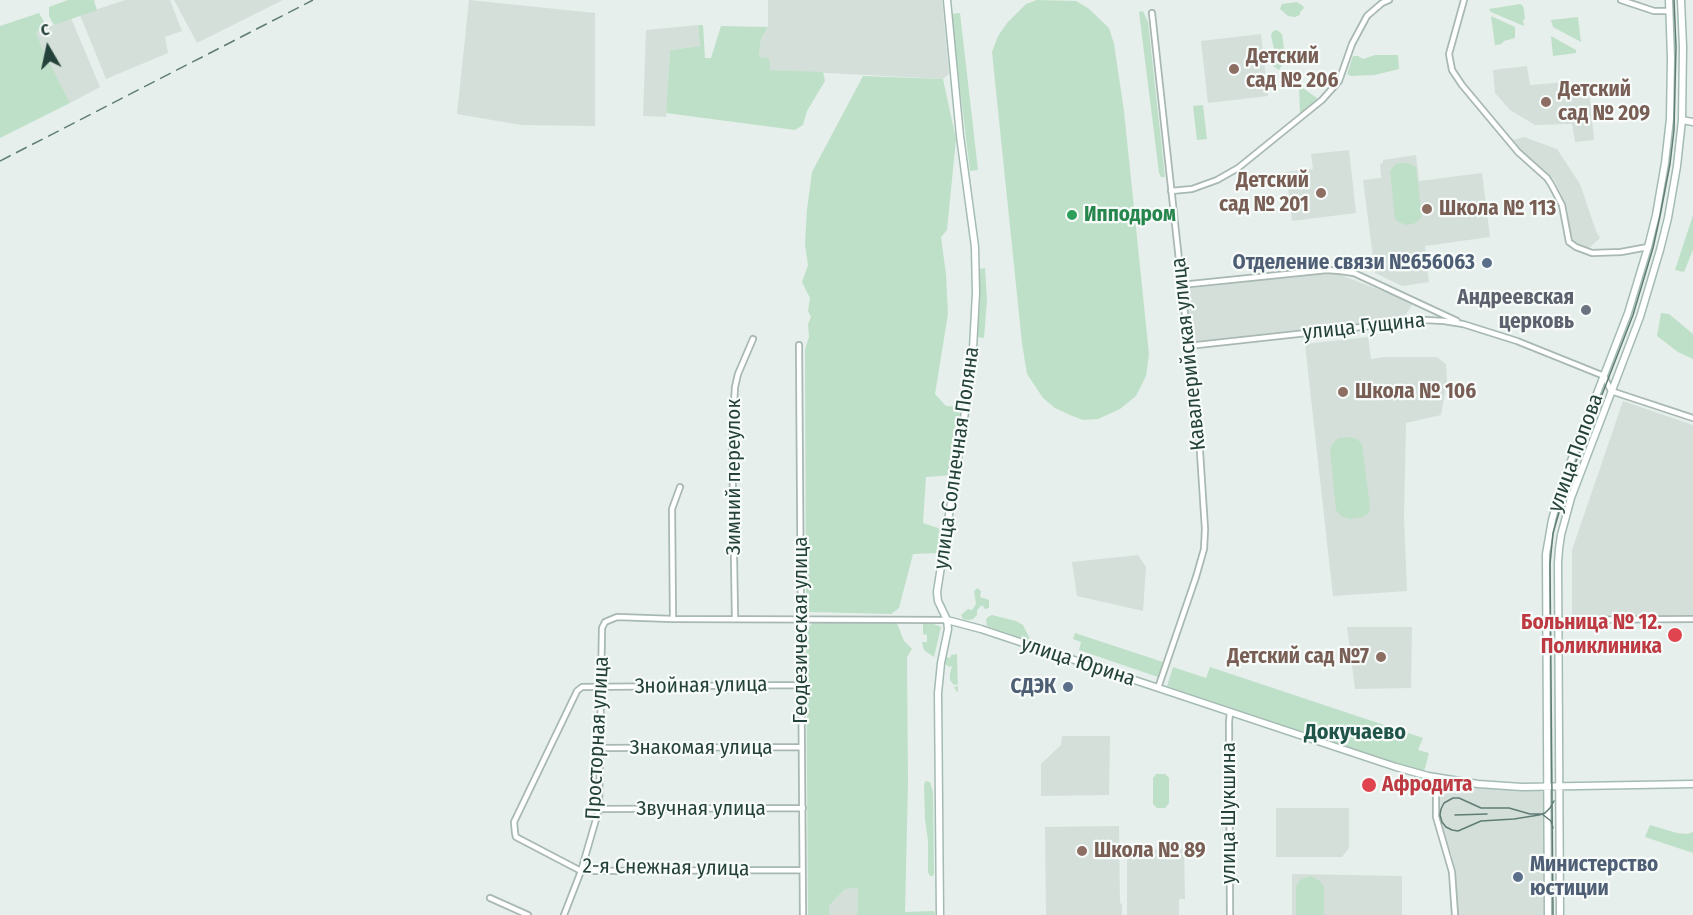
<!DOCTYPE html>
<meta charset="utf-8">
<style>
body{margin:0}
#map{position:relative;width:1693px;height:915px;overflow:hidden;background:#e6efeb;font-family:"Fira Sans Condensed",sans-serif}
canvas{display:block}
.north{position:absolute;left:18px;top:18px;width:60px;height:60px;-webkit-text-stroke:4px #f7fbf9;paint-order:stroke;rotate:351deg;font-size:16px;font-weight:700;line-height:24px;text-align:center;color:#24423a}
.north::after{content:'';display:block;margin:auto;width:21px;height:27px;background:#24423a;clip-path:polygon(50% 0,100% 100%,50% 72%,0 100%)}
</style>
<div id="map">
<canvas width="1693" height="915"></canvas>
<div class="north">С</div>
</div>
<script>
const g = document.querySelector('canvas').getContext('2d');
g.lineJoin = 'round';
function paint(path, color) { g.fillStyle = color; g.fill(path, 'evenodd'); }
const shape = rows => new Path2D(rows.map(r => 'M' + r).join(''));
function strokePath(path, color, width, dash) { g.strokeStyle = color; g.lineWidth = width; g.lineCap = dash ? 'butt' : 'round'; g.setLineDash(dash || []); g.stroke(path); }
function label(font, color, halo, rows, align = 'center') {
  g.font = font + ' "Fira Sans Condensed",sans-serif'; g.lineWidth = 4.5; g.setLineDash([]); g.textBaseline = 'middle'; g.strokeStyle = halo; g.fillStyle = color; for (const [text, x, y, turn = 0] of rows) {
    g.save(); g.translate(x, y); g.rotate((+turn || 0) * Math.PI / 180); g.textAlign = isNaN(turn) ? turn : align; if (halo) g.strokeText(text, 0, 0); g.fillText(text, 0, 0); g.restore();
  }
}
const built = shape([
 [125,0,170,0,182,31,165,37,168,53,106,79,80,15],
 [174,0,283,0,197,43],
 [469,0,595,13,595,126,521,125,457,114],
 [768,0,942,0,949,74,943,79,770,70,759,57,761,39,768,27],
 [71,18,100,87,70,103,40,46,36,32],
 [698,25,700,46,670,50,666,117,643,116,646,30],
 [1261,34,1268,96,1208,103,1201,41],
 [1527,66,1530,85,1567,82,1581,90,1589,89,1594,140,1575,142,1572,124,1535,125,1510,110,1495,93,1493,70],
 [1524,137,1557,149,1580,184,1596,231,1600,238,1588,249,1571,241,1565,203,1554,179,1523,153,1513,140],
 [1349,150,1356,213,1292,221,1286,172,1313,169,1311,154],
 [1416,155,1419,181,1482,173,1490,237,1425,246,1429,282,1402,286,1375,273,1363,180,1381,178,1380,164,1383,163,1383,160],
 [1333,272,1413,303,1404,318,1190,342,1184,289],
 [1368,337,1371,359,1384,357,1437,357,1446,364,1447,381,1441,415,1406,423,1404,518,1407,591,1333,596,1305,344],
 [1623,401,1693,425,1693,617,1572,618,1572,550],
 [1138,555,1146,567,1143,611,1077,596,1072,562],
 [1347,627,1412,627,1411,688,1355,689],
 [1062,736,1110,736,1109,795,1041,796,1041,764,1061,745],
 [1438,781,1486,787,1535,790,1542,792,1544,796,1545,915,1457,915,1452,855,1437,818],
 [1276,808,1349,808,1349,848,1342,857,1276,857],
 [1119,826,1120,903,1122,904,1122,915,1046,915,1045,827],
 [1127,849,1184,849,1185,899,1179,899,1179,915,1127,915],
 [1292,874,1402,876,1402,915,1292,915],
 [858,888,857,915,829,915,829,906,845,889]
]);
const green = shape([
 [68,0,95,0,94,1,97,10,54,25,49,16,49,7],
 [1037,0,1076,1,1088,8,1109,28,1114,44,1124,111,1149,354,1146,376,1136,396,1120,409,1098,419,1083,420,1070,415,1055,408,1043,398,1027,374,1022,343,992,52,998,36,1007,23,1026,4],
 [1297,2,1303,6,1304,8,1300,12,1300,15,1295,17,1288,16,1280,9,1282,4],
 [1520,4,1523,6,1524,10,1525,19,1523,20,1524,26,1491,12,1489,9],
 [1143,11,1148,22,1165,177,1161,177,1159,173,1139,12],
 [39,13,47,27,36,32,41,46,70,103,0,138,0,26],
 [960,13,978,170,970,171,951,14],
 [1491,16,1515,27,1515,38,1504,41,1501,44,1495,45],
 [1578,17,1581,42,1553,27,1551,20],
 [698,25,703,25,705,58,711,58,721,26,768,27,761,39,759,57,769,58,770,70,823,72,825,81,807,111,803,125,795,130,666,113,670,50,700,46],
 [1277,30,1282,34,1285,57,1284,62,1279,70,1272,65,1271,56,1276,59,1271,35,1273,31],
 [1551,36,1576,50,1576,53,1553,56],
 [1375,55,1398,55,1399,69,1375,75,1351,76,1347,74,1353,56,1358,56,1363,59],
 [863,76,943,79,956,139,947,230,941,237,946,274,948,314,935,394,946,406,962,407,961,421,953,475,926,477,923,523,941,529,938,553,913,554,899,608,891,614,809,612,806,605,805,349,809,337,808,324,811,317,808,311,810,298,802,282,808,265,805,244,807,209,812,172],
 [1299,85,1318,99,1300,115],
 [1203,105,1207,139,1197,140,1193,106],
 [1401,163,1408,163,1416,167,1422,216,1416,223,1406,225,1399,222,1395,219,1390,171,1396,164],
 [1693,215,1693,250,1684,272,1675,270],
 [985,268,987,300,984,338,977,337,980,300,978,269],
 [1661,313,1669,314,1693,334,1693,359,1678,352,1657,336],
 [1351,437,1357,439,1362,444,1370,506,1369,513,1363,517,1349,519,1341,516,1336,510,1330,450,1333,443,1339,438],
 [977,588,981,591,980,597,989,600,989,608,985,609,982,605,977,610,977,615,973,619,969,620,963,619,961,615,968,609,972,610,976,604,974,591],
 [992,615,1016,621,1023,625,1031,641,987,626,986,620,988,617],
 [813,623,897,623,904,641,912,649,907,657,908,783,905,912,934,911,935,915,857,915,858,888,845,889,829,906,829,915,808,915,806,630],
 [925,623,931,623,941,627,934,657,925,651,923,647,922,642,927,642,927,635,923,634,923,624],
 [1075,633,1163,662,1158,677,1079,650,1081,642,1073,639],
 [957,654,958,691,957,692,954,687,958,686,958,684,954,685,950,680,950,674,952,666,950,667,945,664,946,657,950,658,951,655],
 [1173,667,1206,678,1210,667,1423,738,1418,750,1429,753,1424,772,1167,686],
 [1156,774,1165,774,1169,778,1169,803,1165,808,1157,808,1153,804,1153,778],
 [926,781,930,782,933,792,934,873,933,876,930,876,928,872,928,841,925,819,924,784],
 [1650,825,1677,833,1687,834,1693,832,1693,853,1645,837],
 [1311,876,1320,881,1324,887,1324,915,1296,915,1296,888,1297,884,1301,879]
]);
const street = shape([
 [1464,0,1449,54,1452,70,1462,85,1518,152,1547,178,1551,184,1562,205,1569,242,1576,247,1592,253,1621,252,1648,247],
 [1621,0,1654,11,1669,11],
 [1152,13,1200,452,1205,529,1204,549,1196,577,1158,688],
 [1171,191,1192,189,1217,180,1238,168,1322,100,1339,81,1352,44,1367,16,1382,3,1389,0],
 [1181,285,1327,270,1340,271,1354,273,1457,321],
 [799,345,803,915],
 [1188,346,1425,320,1444,321,1463,324,1517,341,1604,376,1611,391,1693,418],
 [735,618,732,437,735,387,738,374,753,339],
 [673,619,672,509,680,487],
 [1546,620,1693,619],
 [801,685,582,687,577,691,514,822,515,833,516,837,581,871,802,870],
 [601,748,802,747],
 [1436,778,1436,817,1452,872,1455,915],
 [599,809,803,808],
 [490,898,528,915],
 [564,915,581,871,599,809,602,628,605,622,617,617,673,619,947,620],
 [1230,915,1229,722,1230,712]
]);
const secondary = shape([
 [1682,120,1693,122],
 [947,620,981,629,1396,767,1428,776,1478,784,1522,787,1693,784],
 [940,915,938,693,941,663,948,629,947,620,938,601,937,592,972,367,976,293,975,247,960,136,947,0],
 [1548,915,1546,554,1552,520,1562,484,1628,313,1648,247,1656,215,1665,163,1670,119,1671,58,1669,0],
 [1560,915,1558,563,1559,549,1561,535,1571,498,1640,317,1660,250,1668,218,1677,166,1682,120,1683,47,1681,0]
]);
const tram = shape([
 [1455,815,1487,814],
 [1553,828,1551,821,1542,814,1530,814,1509,808,1481,808,1459,798,1453,798,1444,803,1441,809,1440,815,1442,822,1446,827,1452,830,1458,831,1481,821,1514,819,1539,815,1545,813,1550,808,1554,801],
 [1553,915,1550,564,1553,533,1568,482,1633,315,1653,248,1660,216,1670,164,1674,130,1676,47,1674,0]
]);
const rail = shape([
 [0,161,313,0]
]);
const markers = [
 [1234,69,6,"#8d6e63"],
 [1546,102,6,"#8d6e63"],
 [1321,193,6,"#8d6e63"],
 [1427,209,6,"#8d6e63"],
 [1072,215,6,"#2e9e5b"],
 [1487,263,6,"#5c6f8a"],
 [1586,310,6,"#6b7280"],
 [1343,392,6,"#8d6e63"],
 [1675,635,8,"#e0444e"],
 [1381,657,6,"#8d6e63"],
 [1068,687,6,"#5c6f8a"],
 [1369,785,8,"#e0444e"],
 [1082,851,6,"#8d6e63"],
 [1518,877,6,"#5c6f8a"]
];
const educationNames = [
 ["Детский",1246,57],
 ["сад № 206",1246,81],
 ["Детский",1558,90],
 ["сад № 209",1558,114],
 ["Детский",1309,181,"right"],
 ["сад № 201",1309,205,"right"],
 ["Школа № 113",1439,209],
 ["Школа № 106",1355,392],
 ["Детский сад №7",1369,657,"right"],
 ["Школа № 89",1094,851]
];
const leisureNames = [
 ["Ипподром",1084,215]
];
const serviceNames = [
 ["Отделение связи №656063",1475,263],
 ["СДЭК",1056,687],
 ["Министерство",1530,865,"left"],
 ["юстиции",1530,889,"left"]
];
const worshipNames = [
 ["Андреевская",1574,298],
 ["церковь",1574,322]
];
const streetNames = [
 ["улица Гущина",1364,327,-6],
 ["Кавалерийская улица",1189,354,-96],
 ["улица Попова",1576,453,-70],
 ["улица Солнечная Поляна",957,458,-82],
 ["Зимний переулок",734,477,-90],
 ["Геодезическая улица",801,630,-90],
 ["улица Юрина",1078,662,18],
 ["Знойная улица",701,686,-1],
 ["Просторная улица",598,738,-87],
 ["Знакомая улица",701,748],
 ["Звучная улица",701,809],
 ["улица Шукшина",1229,813,-90],
 ["2-я Снежная улица",666,868,1]
];
const healthNames = [
 ["Больница № 12.",1662,623],
 ["Поликлиника",1662,647],
 ["Афродита",1382,785,"left"]
];
const neighbourhoodNames = [
 ["Докучаево",1355,733]
];
paint(built, '#d4dfda');
paint(green, '#bfe0c8');
strokePath(street, '#a8b8b2', 8);
strokePath(secondary, '#a4bbb3', 9);
strokePath(street, '#fff', 4.5);
strokePath(secondary, '#fff', 6);
strokePath(tram, '#5f7d75', 1.5);
strokePath(rail, '#5f7d75', 1.5, [12, 6]);
for (const [x, y, r, color] of markers) { const dot = new Path2D(); dot.arc(x, y, r, 0, 2 * Math.PI); g.fillStyle = color; g.fill(dot); strokePath(dot, '#f7fbf9', 2); }
label('bold 21px', '#785e54', '#f7fbf9', educationNames, 'left');
label('bold 21px', '#27864d', '#f7fbf9', leisureNames, 'left');
label('bold 21px', '#4e5e75', '#f7fbf9', serviceNames, 'right');
label('bold 21px', '#5b616d', '#f7fbf9', worshipNames, 'right');
label('21px', '#24423a', '#f7fbf9', streetNames);
label('bold 21px', '#be3a42', '#f7fbf9', healthNames, 'right');
label('bold 22px', '#1f5548', '#f7fbf9', neighbourhoodNames);
</script>
